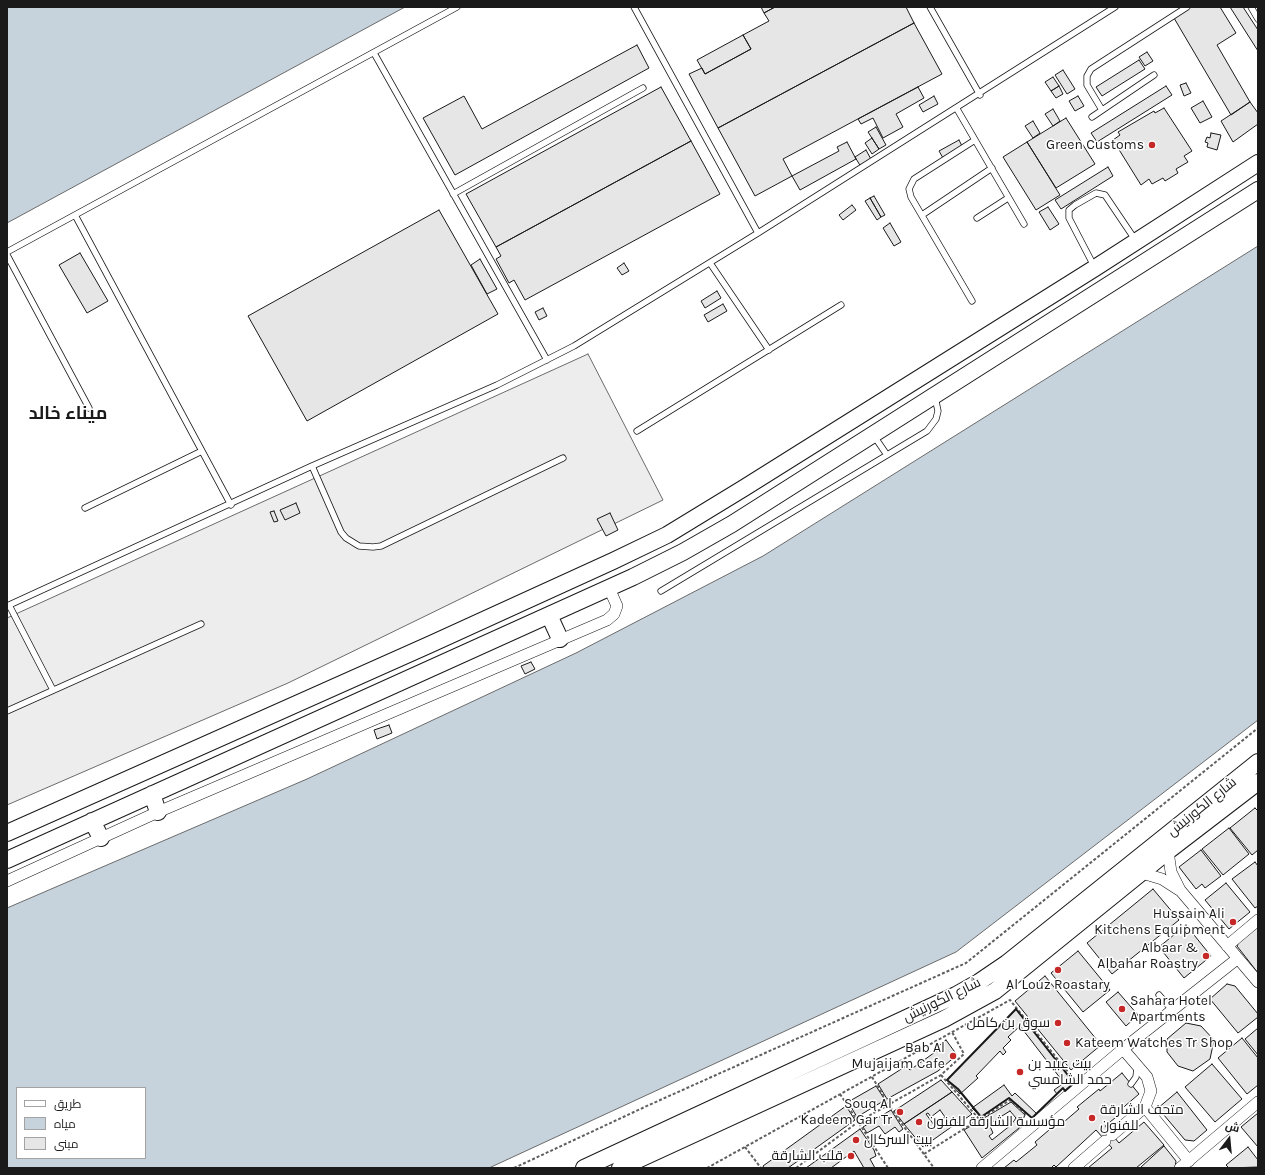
<!DOCTYPE html>
<meta charset="utf-8">
<style>
body{margin:0}
#map{position:relative;width:1265px;height:1175px;overflow:hidden;background:#fff;font-family:Karla,Cairo,sans-serif}
canvas{display:block}
.frame{position:absolute;inset:0;border:8px solid #1a1a1a;pointer-events:none}
.legend{position:absolute;left:16px;top:1087px;width:130px;height:72px;box-sizing:border-box;background:#fff;border:1px solid #a3a3a3;margin:0;padding:5px 7px;list-style:none;font-size:12px;color:#1a1a1a}
.legend li{display:flex;align-items:center;gap:8px;height:20px}
.legend b{width:20px;border:1px solid #a3a3a3}
.north{position:absolute;left:1209px;top:1119px;width:40px;height:40px;-webkit-text-stroke:3px #fff;paint-order:stroke;rotate:16deg;font-size:11px;font-weight:700;line-height:16px;text-align:center;color:#1a1a1a}
.north::after{content:'';display:block;margin:auto;width:14px;height:18px;background:#1a1a1a;clip-path:polygon(50% 0,100% 100%,50% 72%,0 100%)}
</style>
<div id="map">
<canvas width="1265" height="1175"></canvas>
<div class="frame"></div>
<ul class="legend">
<li><b style="height:5px;background:#fff"></b>طريق</li>
<li><b style="height:11px;background:#c6d2dc"></b>مياه</li>
<li><b style="height:11px;background:#e6e6e6"></b>مبنى</li>
</ul>
<div class="north">ش</div>
</div>
<script>
const g = document.querySelector('canvas').getContext('2d');
g.lineJoin = 'round';
function paint(path, color) { g.fillStyle = color; g.fill(path, 'evenodd'); }
const shape = rows => new Path2D(rows.map(r => 'M' + r).join(''));
function strokePath(path, color, width, dash) { g.strokeStyle = color; g.lineWidth = width; g.lineCap = dash ? 'butt' : 'round'; g.setLineDash(dash || []); g.stroke(path); }
function label(font, color, halo, rows, align = 'center') {
  g.font = font + ' Karla,Cairo,sans-serif'; g.lineWidth = 3; g.setLineDash([]); g.textBaseline = 'middle'; g.strokeStyle = halo; g.fillStyle = color; for (const [text, x, y, turn = 0] of rows) {
    g.save(); g.translate(x, y); g.rotate((+turn || 0) * Math.PI / 180); g.textAlign = isNaN(turn) ? turn : align; if (halo) g.strokeText(text, 0, 0); g.fillText(text, 0, 0); g.restore();
  }
}
const parking = shape([
 [588,354,663,500,288,683,7,805,7,618,588,354]
]);
const water = shape([
 [7,7,405,7,7,223,7,7],
 [1258,246,1258,720,956,952,489,1168,7,1168,7,908,307,779,576,653,763,556,1258,246],
 [17,1088,145,1088,145,1158,17,1158,17,1088]
]);
const building = shape([
 [761,7,775,7,764,13,761,7],
 [775,7,906,7,914,23,718,128,689,74,702,68,705,74,751,49,743,35,769,21,764,13,775,7],
 [1191,7,1220,7,1236,33,1217,45,1250,102,1231,115,1174,18,1191,7],
 [1230,7,1243,7,1258,30,1258,51,1230,7],
 [914,23,942,74,783,159,792,176,755,196,718,128,914,23],
 [743,35,751,49,705,74,697,60,743,35],
 [637,45,649,68,455,175,423,118,464,96,482,129,637,45],
 [1147,52,1153,61,1145,66,1139,57,1147,52],
 [1139,60,1145,69,1102,96,1096,87,1139,60],
 [1063,70,1075,89,1067,94,1055,75,1063,70],
 [1053,77,1059,86,1051,91,1045,82,1053,77],
 [1186,83,1191,93,1184,96,1180,85,1186,83],
 [1059,86,1063,94,1056,98,1051,91,1059,86],
 [1166,86,1172,95,1097,142,1091,133,1166,86],
 [661,87,691,141,496,247,466,194,661,87],
 [918,87,924,98,896,114,903,127,883,138,873,118,861,124,858,119,918,87],
 [934,96,938,104,923,112,919,105,934,96],
 [1078,96,1084,106,1075,111,1069,101,1078,96],
 [1203,101,1212,117,1200,123,1191,108,1203,101],
 [1250,102,1258,113,1258,124,1233,142,1221,121,1250,102],
 [1164,108,1192,151,1184,156,1188,162,1176,169,1178,173,1165,181,1163,178,1152,184,1149,179,1141,185,1113,140,1120,135,1118,132,1154,111,1155,113,1164,108],
 [1053,109,1060,121,1053,126,1045,114,1053,109],
 [1066,118,1095,164,1056,188,1027,142,1066,118],
 [1033,121,1040,133,1033,138,1025,126,1033,121],
 [876,127,886,145,879,149,868,132,876,127],
 [1211,133,1221,135,1217,150,1207,147,1208,143,1205,142,1207,137,1210,138,1211,133],
 [872,138,879,149,872,154,865,143,872,138],
 [959,140,962,146,943,158,939,151,959,140],
 [691,141,720,194,525,300,514,280,509,283,496,259,501,256,496,247,691,141],
 [847,142,856,159,800,190,792,176,839,151,837,147,847,142],
 [1027,142,1060,195,1036,210,1003,157,1027,142],
 [866,150,872,161,861,167,855,157,866,150],
 [1108,167,1113,176,1061,209,1055,200,1108,167],
 [874,196,885,215,881,217,870,198,874,196],
 [870,198,881,217,877,220,865,201,870,198],
 [852,205,856,210,843,220,839,215,852,205],
 [1048,207,1059,224,1050,230,1039,212,1048,207],
 [439,210,498,314,307,421,248,316,439,210],
 [890,223,901,242,894,246,883,228,890,223],
 [80,253,108,301,87,313,59,265,80,253],
 [480,259,497,289,487,294,471,265,480,259],
 [624,263,629,271,622,275,617,268,624,263],
 [717,291,721,298,705,308,701,301,717,291],
 [723,304,727,311,708,322,704,315,723,304],
 [543,308,547,316,539,320,535,312,543,308],
 [296,503,300,513,285,520,280,510,296,503],
 [274,511,278,521,274,522,270,512,274,511],
 [610,513,618,530,606,536,597,519,610,513],
 [531,662,535,669,525,674,521,666,531,662],
 [389,725,392,733,377,739,374,730,389,725],
 [1255,808,1258,811,1258,850,1252,855,1230,828,1255,808],
 [1229,828,1249,854,1223,875,1202,849,1229,828],
 [1201,850,1221,876,1205,888,1202,884,1196,889,1179,867,1201,850],
 [1255,862,1258,866,1258,906,1255,908,1232,879,1255,862],
 [1226,883,1250,912,1229,929,1205,900,1226,883],
 [1153,889,1179,920,1112,974,1087,943,1153,889],
 [1258,924,1258,973,1237,946,1243,935,1258,924],
 [1186,925,1211,956,1184,978,1159,947,1186,925],
 [1078,951,1110,990,1083,1012,1051,973,1078,951],
 [1045,976,1101,1045,1071,1070,1015,1001,1045,976],
 [1227,984,1235,986,1258,1014,1258,1017,1238,1033,1210,999,1227,984],
 [1118,992,1138,1015,1126,1026,1106,1002,1118,992],
 [1016,1009,1074,1083,1065,1091,1063,1088,1057,1094,1054,1090,1064,1083,1020,1026,1008,1037,1011,1040,1003,1048,1006,1052,1003,1055,1000,1051,976,1076,978,1078,960,1094,947,1080,1016,1009],
 [1186,1023,1201,1026,1214,1040,1210,1059,1193,1071,1178,1066,1167,1052,1167,1039,1186,1023],
 [1258,1028,1258,1055,1245,1039,1258,1028],
 [1242,1038,1258,1058,1258,1085,1247,1094,1218,1058,1242,1038],
 [946,1040,957,1055,938,1071,887,1099,878,1084,906,1066,910,1070,938,1050,936,1048,946,1040],
 [1212,1064,1242,1099,1215,1122,1185,1087,1212,1064],
 [1122,1073,1139,1094,1118,1112,1120,1114,1105,1126,1119,1143,1144,1122,1164,1145,1136,1168,1088,1168,1112,1148,1096,1130,1056,1167,1054,1165,1051,1168,1004,1168,1014,1160,1016,1162,1037,1145,1035,1142,1056,1124,1058,1127,1079,1109,1077,1107,1099,1089,1100,1091,1122,1073],
 [941,1080,952,1092,904,1124,894,1111,941,1080],
 [1004,1085,1012,1096,1015,1093,1037,1114,1032,1118,1009,1098,981,1117,972,1108,1004,1085],
 [876,1086,885,1100,857,1117,848,1102,876,1086],
 [952,1092,972,1114,965,1119,964,1118,923,1147,904,1124,952,1092],
 [940,1110,945,1117,934,1125,926,1114,928,1113,931,1117,940,1110],
 [1177,1092,1207,1130,1194,1141,1185,1140,1158,1108,1177,1092],
 [1011,1102,1025,1115,1019,1128,982,1158,964,1130,1011,1102],
 [1010,1111,1016,1118,1011,1125,992,1140,989,1136,993,1133,989,1124,1010,1111],
 [846,1106,855,1120,788,1168,764,1168,763,1166,846,1106],
 [891,1110,903,1129,899,1132,895,1127,885,1134,879,1126,867,1133,863,1127,891,1110],
 [1258,1113,1258,1147,1241,1127,1258,1113],
 [860,1129,874,1150,876,1156,870,1159,875,1168,864,1168,854,1151,831,1168,806,1168,860,1129],
 [1164,1146,1176,1161,1175,1168,1142,1168,1141,1167,1164,1146],
 [1248,1147,1258,1160,1258,1167,1229,1168,1226,1165,1248,1147]
]);
const path = shape([
 [941,1075,979,1119],
 [872,1077,894,1113,934,1168],
 [840,1094,888,1168],
 [745,1147,761,1168],
 [924,1154,1010,1100,1027,1115],
 [514,1168,649,1105,966,963,1258,728],
 [707,1168,1010,1000,1072,1077],
 [796,1168,858,1122,941,1075,964,1054,952,1032]
]);
const lane = shape([
 [634,7,758,233],
 [930,7,980,95],
 [1251,7,1258,19],
 [374,53,547,360],
 [957,109,1024,224],
 [1102,110,1087,85,1087,76,1091,69,1187,7],
 [1092,117,1154,75],
 [453,194,643,88],
 [75,215,231,505],
 [922,215,992,168],
 [977,218,1008,198],
 [7,252,457,7],
 [7,255,89,408],
 [710,263,769,350],
 [1094,266,1069,218,1069,210,1075,205,1096,193,1105,195,1136,241],
 [972,301,911,197,909,189,914,179,975,140],
 [637,431,841,305],
 [874,436,887,455],
 [312,466,341,532,346,538,359,546,373,547,381,546,563,458],
 [85,508,202,451],
 [661,591,927,431,936,419,938,411,935,397],
 [9,605,53,690],
 [7,606,312,466,497,385,574,346,758,233,1115,7],
 [7,711,201,624],
 [1159,995,1172,1010],
 [1131,1084,1136,1077,1137,1068]
]);
const street = shape([
 [1168,851,1171,872,1180,890,1258,982],
 [1142,873,1162,879,1179,890],
 [7,881,158,812,607,620,614,614,617,606,609,588],
 [1227,946,1258,920],
 [1145,1107,1189,1161],
 [1112,1135,1145,1107,1151,1091,1147,1077,1123,1049],
 [982,1168,1123,1049,1237,959],
 [1074,1168,1105,1141],
 [1180,1168,1258,1102]
]);
const secondary = shape([
 [549,615,560,639],
 [152,794,158,812],
 [92,821,101,838],
 [7,833,431,644,613,561,667,535,744,488,1095,268,1258,163],
 [7,860,633,577,683,552,732,524,1258,190],
 [584,1168,956,995,979,982,1007,963,1258,762],
 [620,1168,944,1019,995,991,1168,851,1258,782]
]);
const wall = shape([
 [1016,1009,1074,1083,1065,1091,1063,1088,1032,1118,1009,1098,981,1117,958,1089,947,1080,1016,1009]
]);
const markers = [
 [1152,145,4,"#c62828"],
 [1233,922,4,"#c62828"],
 [1206,956,4,"#c62828"],
 [1058,970,4,"#c62828"],
 [1122,1009,4,"#c62828"],
 [1058,1023,4,"#c62828"],
 [1067,1043,4,"#c62828"],
 [953,1056,4,"#c62828"],
 [1020,1072,4,"#c62828"],
 [900,1112,4,"#c62828"],
 [1092,1118,4,"#c62828"],
 [919,1122,4,"#c62828"],
 [856,1140,4,"#c62828"],
 [851,1156,4,"#c62828"]
];
const poiNames = [
 ["Green Customs",1144,145],
 ["Hussain Ali",1225,914],
 ["Kitchens Equipment",1225,930],
 ["Albaar &",1198,948],
 ["Albahar Roastry",1198,964],
 ["Al Louz Roastary",1058,985,"center"],
 ["Sahara Hotel",1130,1001,"left"],
 ["Apartments",1130,1017,"left"],
 ["سوق بن كامل",1050,1023],
 ["Kateem Watches Tr Shop",1075,1043,"left"],
 ["Bab Al",945,1048],
 ["Mujaijam Cafe",945,1064],
 ["بيت عبيد بن",1028,1064,"left"],
 ["حمد الشامسي",1028,1080,"left"],
 ["Souq Al",892,1104],
 ["Kadeem Gar Tr",892,1120],
 ["متحف الشارقة",1100,1110,"left"],
 ["للفنون",1100,1126,"left"],
 ["مؤسسة الشارقة للفنون",927,1122,"left"],
 ["بيت السركال",864,1140,"left"],
 ["قلب الشارقة",843,1156]
];
const streetNames = [
 ["شارع الكورنيش",1202,807,-39],
 ["شارع الكورنيش",942,1000,-26]
];
const districtNames = [
 ["ميناء خالد",68,414]
];
paint(parking, '#ededed');
strokePath(parking, '#6a6a6a', 1);
paint(water, '#c6d2dc');
strokePath(water, '#6a6a6a', 1);
paint(building, '#e6e6e6');
strokePath(building, '#1a1a1a', 1);
strokePath(lane, '#1a1a1a', 7);
strokePath(street, '#1a1a1a', 12);
strokePath(secondary, '#1a1a1a', 18);
strokePath(path, '#5f5f5f', 2, [3, 2]);
strokePath(lane, '#fff', 5.5);
strokePath(street, '#fff', 11);
strokePath(secondary, '#fff', 16);
strokePath(wall, '#1a1a1a', 2);
for (const [x, y, r, color] of markers) { const dot = new Path2D(); dot.arc(x, y, r, 0, 2 * Math.PI); g.fillStyle = color; g.fill(dot); strokePath(dot, '#fff', 1.5); }
label('14px', '#1a1a1a', '#fff', poiNames, 'right');
label('14px', '#1a1a1a', '#fff', streetNames);
label('bold 18px', '#1a1a1a', '#fff', districtNames);
</script>
